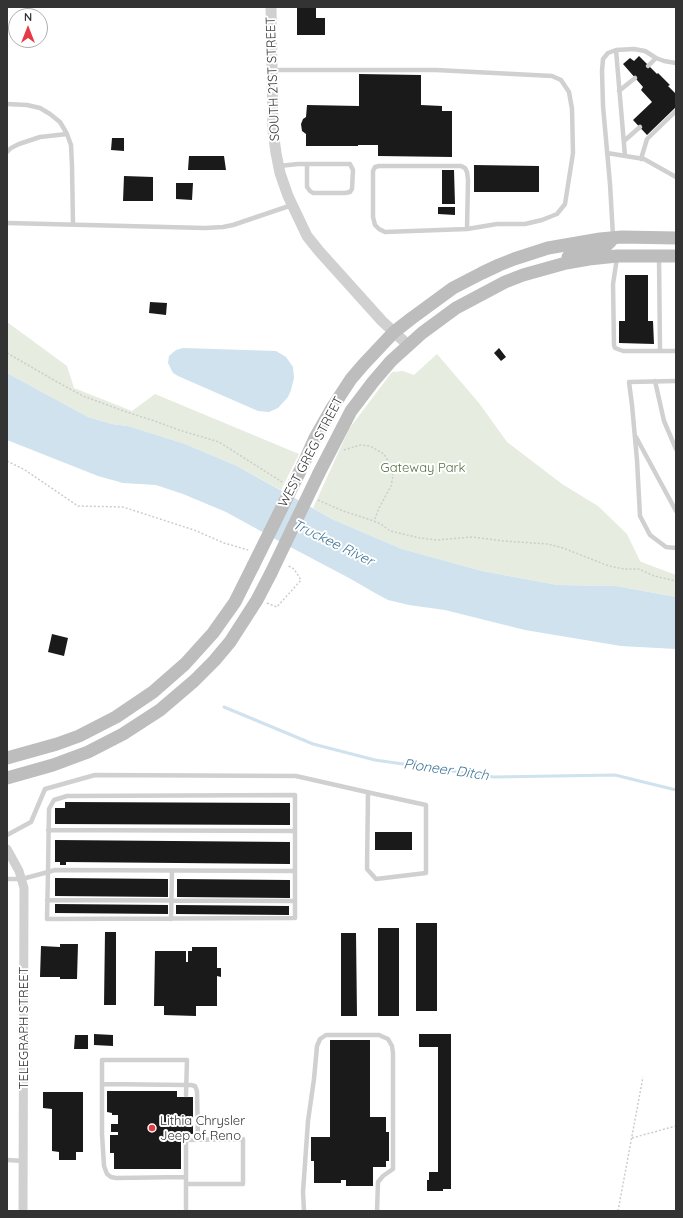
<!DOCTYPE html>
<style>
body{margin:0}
#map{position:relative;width:683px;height:1218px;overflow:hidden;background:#fff;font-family:Quicksand,sans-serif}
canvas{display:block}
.frame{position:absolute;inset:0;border:8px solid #333;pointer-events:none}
.north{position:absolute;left:8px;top:8px;width:40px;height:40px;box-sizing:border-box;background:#fff;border:1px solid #adadad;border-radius:50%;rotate:0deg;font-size:11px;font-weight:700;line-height:16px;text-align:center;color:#333}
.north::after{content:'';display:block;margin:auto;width:14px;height:18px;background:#e63946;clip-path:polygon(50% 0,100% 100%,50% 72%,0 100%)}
</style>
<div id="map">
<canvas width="683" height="1218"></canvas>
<div class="frame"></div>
<div class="north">N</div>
</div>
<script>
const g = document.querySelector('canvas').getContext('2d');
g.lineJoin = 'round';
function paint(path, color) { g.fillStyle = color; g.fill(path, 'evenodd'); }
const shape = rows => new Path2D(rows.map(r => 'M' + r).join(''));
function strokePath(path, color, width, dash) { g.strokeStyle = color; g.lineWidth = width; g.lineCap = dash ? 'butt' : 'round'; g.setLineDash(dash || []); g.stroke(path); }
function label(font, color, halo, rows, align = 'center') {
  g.font = font + ' Quicksand,sans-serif'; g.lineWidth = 4; g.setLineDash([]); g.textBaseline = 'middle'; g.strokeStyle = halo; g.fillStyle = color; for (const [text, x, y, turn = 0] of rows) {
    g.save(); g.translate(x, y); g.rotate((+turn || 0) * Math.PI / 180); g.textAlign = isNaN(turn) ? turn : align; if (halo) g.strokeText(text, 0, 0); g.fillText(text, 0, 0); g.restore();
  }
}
const green = shape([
 [7,322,67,366,74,388,132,411,155,394,299,454,281,490,237,466,185,444,128,426,112,424,88,417,7,373],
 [437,354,479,403,507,442,562,484,598,506,627,534,640,561,644,563,676,575,676,597,616,586,557,585,482,571,402,549,334,520,313,508,349,429,392,372,403,371,414,375]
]);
const water = shape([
 [183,348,276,351,286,357,293,367,294,378,291,390,288,397,278,408,269,412,258,411,178,376,173,373,168,363,169,356,176,350],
 [7,373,88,417,112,424,128,426,185,444,237,466,334,520,402,549,482,571,557,585,616,586,676,597,676,649,621,646,525,630,445,610,409,605,388,600,375,593,349,578,277,540,226,512,183,494,156,485,123,483,98,476,7,440]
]);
const stream = shape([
 [224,707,313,744,375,760,494,777,615,775,676,790]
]);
const building = shape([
 [297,7,316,7,316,18,325,18,325,35,297,35],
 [639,56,657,74,658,73,670,85,668,86,676,94,676,107,647,135,633,120,652,102,641,90,643,87,623,64,630,58,634,61],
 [359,74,421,75,421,105,442,106,442,111,452,111,452,157,378,156,378,145,358,145,358,146,306,146,306,134,302,131,301,124,303,119,306,117,307,105,359,106],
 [112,138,124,138,124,151,111,150],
 [189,156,224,156,226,170,188,170],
 [474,165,539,166,539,192,474,192],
 [442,170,454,170,455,204,442,204],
 [124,176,153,177,153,201,123,201],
 [176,183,193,183,192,200,176,199],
 [438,207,455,207,455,215,438,214],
 [625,275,648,275,648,321,653,321,654,344,619,343,619,321,625,321],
 [150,302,167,303,166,315,149,313],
 [499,348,506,357,501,361,494,353],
 [52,634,68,638,64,656,48,652],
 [65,802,290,803,290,825,55,824,55,808,65,808],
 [375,832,412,832,412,850,375,850],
 [55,840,290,842,290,864,66,862,66,865,60,865,60,862,55,862],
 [55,878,168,879,168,897,55,896],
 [177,879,290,880,290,898,177,897],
 [55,904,168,905,168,914,55,913],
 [176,905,289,906,289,915,176,914],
 [416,923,437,923,437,1011,416,1011],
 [378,928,399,928,399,1016,378,1016],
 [105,932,116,932,116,1005,104,1005],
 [341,933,356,933,357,1016,341,1016],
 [60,944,78,944,77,979,60,979,60,977,40,977,41,946,60,947],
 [192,947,217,947,217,968,221,968,221,977,217,976,217,1006,196,1006,196,1016,164,1015,164,1006,154,1006,155,951,186,951,186,962,188,962,188,951,192,951],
 [94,1034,113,1035,113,1046,94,1045],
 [419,1034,451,1034,451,1189,443,1189,443,1191,427,1191,427,1180,429,1180,429,1172,438,1172,438,1047,419,1047],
 [75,1035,88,1035,88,1049,74,1049],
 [330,1040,370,1040,370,1117,386,1117,386,1132,389,1132,389,1161,386,1161,386,1167,373,1167,373,1186,346,1186,346,1180,341,1180,341,1183,314,1183,314,1161,311,1161,311,1137,330,1137],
 [107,1091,177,1091,177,1097,193,1097,193,1134,181,1134,181,1169,114,1169,114,1153,110,1153,110,1135,118,1135,118,1132,111,1132,111,1124,118,1124,118,1115,112,1115,112,1113,107,1112],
 [43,1092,83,1092,83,1152,76,1152,76,1160,59,1160,59,1152,52,1151,52,1109,43,1108]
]);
const path = shape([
 [7,353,59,383,83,396,121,410,139,416,152,420,179,430,219,442,282,482],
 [344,450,360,445,370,446,384,454,390,464,393,476,391,486,379,508,374,521],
 [7,461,25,470,78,506,123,507,194,530,224,543,248,550],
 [318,500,343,511,371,520,381,524,390,531,420,538,436,540,472,537,504,541,548,544,563,548,609,566,624,569,639,569,654,576,676,581],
 [267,603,277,607,301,580,294,569,287,565],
 [632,1138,676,1126],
 [618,1211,643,1077]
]);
const service = shape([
 [616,50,625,156],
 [648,66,656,58],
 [273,70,436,70,552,76,561,80,569,92,572,109,573,153,565,204,557,214,542,220,525,224,497,224,467,229,385,232,379,229,375,225,373,217,373,171,375,167,379,166,461,166,465,168,467,172,468,180,467,229],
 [619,91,635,78],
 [7,104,27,105,40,108,50,114,60,122,67,134,71,145,72,166,73,224],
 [624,141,640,127],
 [7,152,11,148,19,144,40,137,67,134],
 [607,153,644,159,676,177],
 [641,159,647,139,676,111],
 [279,166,298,164,350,164,353,170,352,189,350,192,345,193,313,193,310,191,307,187,307,164],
 [7,223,205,228,223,227,233,225,292,205],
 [613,236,610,184,603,106,602,71,603,59,608,53,616,50,634,49,645,51,656,58,664,61,676,63],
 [659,257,660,351],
 [617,258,613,284,614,345,615,348,623,351,676,351],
 [655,381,664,421,676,449],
 [676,381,629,382,632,405,637,460,640,516,650,535,666,547,676,548],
 [636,437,676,511],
 [48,830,295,831],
 [7,835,31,822,45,789,95,775,296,776,371,793,426,805,426,873,376,879,367,869,368,793],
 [7,879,22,879,48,872,55,870,295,871,295,795,67,796,54,800,49,809,48,872,47,919,295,918,295,871],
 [47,900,295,901],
 [171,919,172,871],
 [102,1084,186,1085,191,1085,195,1086,197,1091,198,1140],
 [186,1095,187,1060,102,1060,102,1134,104,1166,107,1174,111,1177,116,1178,186,1177],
 [186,1135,186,1211],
 [186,1140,243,1139,243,1184,186,1184],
 [7,1160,24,1161],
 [304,1211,303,1192,308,1121,314,1079,317,1046,320,1039,326,1035,379,1035,388,1039,392,1046,393,1053,393,1169,383,1176,378,1182,377,1211]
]);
const minor = shape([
 [7,849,19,871,24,888,23,1211]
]);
const tertiary = shape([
 [271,7,273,130,276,153,280,173,288,196,298,217,307,236,319,251,382,321,408,345]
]);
const secondary = shape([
 [568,257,579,252,603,247,607,245,612,240],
 [303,465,315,438,332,408,351,379,363,365,394,332,412,318,453,288,482,273,499,265,514,259,548,248,600,239,622,237,676,238],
 [319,473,351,411,373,382,391,361,422,333,456,308,505,282,523,275,566,263,589,259,617,256,676,256],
 [7,758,57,744,79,736,116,717,153,692,185,664,213,633,235,602,253,566],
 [7,778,53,765,88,752,123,734,160,710,194,681,214,661,230,642,257,600,271,573]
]);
const secondaryBridge = shape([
 [253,566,303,465],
 [271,573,319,473]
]);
const markers = [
 [152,1128,4,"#e63946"]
];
const streetNames = [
 ["SOUTH 21ST STREET",273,79,-92],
 ["WEST GREG STREET",311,452,-62],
 ["TELEGRAPH STREET",24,1028,-90]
];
const parkNames = [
 ["Gateway Park",423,468]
];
const poiNames = [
 ["Lithia Chrysler",160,1121],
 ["Jeep of Reno",160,1136]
];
const waterNames = [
 ["Truckee River",333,543,26],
 ["Pioneer Ditch",446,770,8]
];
paint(green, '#e6ecdf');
paint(water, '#cfe2ee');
strokePath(stream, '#cfe2ee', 3);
paint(building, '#1a1a1a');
strokePath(path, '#cdcdcd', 1.5, [2, 2]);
strokePath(service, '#d0d0d0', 4.5);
strokePath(minor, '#d0d0d0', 9);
strokePath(tertiary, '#d0d0d0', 11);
strokePath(secondary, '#bdbdbd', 13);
strokePath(secondaryBridge, '#bdbdbd', 13);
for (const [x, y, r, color] of markers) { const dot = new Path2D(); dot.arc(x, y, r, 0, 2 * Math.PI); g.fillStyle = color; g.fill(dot); strokePath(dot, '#fff', 1.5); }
label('13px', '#333', '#fff', streetNames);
label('13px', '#56703f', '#fff', parkNames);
label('13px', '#333', '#fff', poiNames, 'left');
label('italic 14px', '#3f7597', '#fff', waterNames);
</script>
